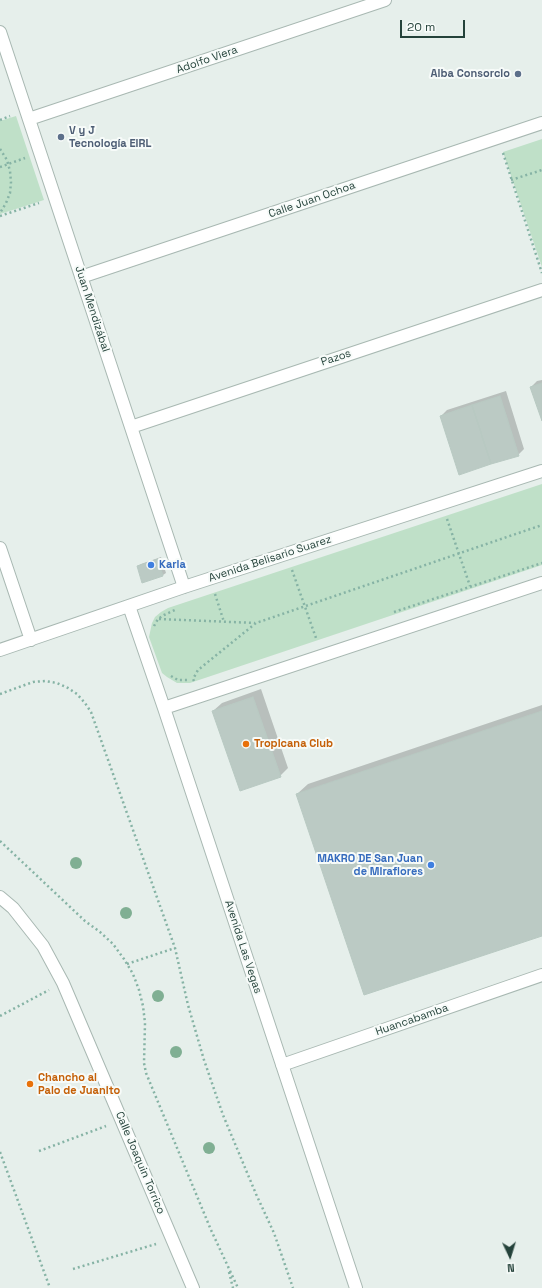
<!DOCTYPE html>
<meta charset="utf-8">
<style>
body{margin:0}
#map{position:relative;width:542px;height:1288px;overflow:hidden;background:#e6efeb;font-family:"Space Grotesk",sans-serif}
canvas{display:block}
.north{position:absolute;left:490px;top:1236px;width:40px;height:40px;-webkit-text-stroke:3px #f7fbf9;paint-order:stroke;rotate:176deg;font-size:11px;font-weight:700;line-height:16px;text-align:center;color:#24423a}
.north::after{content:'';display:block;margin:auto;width:14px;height:18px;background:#24423a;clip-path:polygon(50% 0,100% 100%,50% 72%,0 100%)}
.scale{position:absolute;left:400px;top:20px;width:65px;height:18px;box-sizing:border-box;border:2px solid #24423a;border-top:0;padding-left:5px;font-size:12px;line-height:14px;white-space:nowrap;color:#24423a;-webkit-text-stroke:3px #f7fbf9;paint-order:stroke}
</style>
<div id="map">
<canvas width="542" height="1288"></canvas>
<div class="north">N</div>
<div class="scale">20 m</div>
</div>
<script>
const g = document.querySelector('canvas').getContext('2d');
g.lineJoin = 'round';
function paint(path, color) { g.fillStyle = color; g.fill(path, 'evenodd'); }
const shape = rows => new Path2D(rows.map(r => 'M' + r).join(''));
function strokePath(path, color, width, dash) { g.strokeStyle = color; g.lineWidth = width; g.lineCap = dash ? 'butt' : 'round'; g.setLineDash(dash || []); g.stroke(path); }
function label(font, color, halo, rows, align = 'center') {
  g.font = font + ' "Space Grotesk",sans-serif'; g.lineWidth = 4; g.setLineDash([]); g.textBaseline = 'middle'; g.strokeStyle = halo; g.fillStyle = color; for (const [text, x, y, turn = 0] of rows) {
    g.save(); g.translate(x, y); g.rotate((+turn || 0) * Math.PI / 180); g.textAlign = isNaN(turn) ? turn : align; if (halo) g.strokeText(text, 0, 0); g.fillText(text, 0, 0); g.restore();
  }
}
const green = shape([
 [16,116,44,200,0,214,0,121],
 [542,139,542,267,503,152],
 [542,484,542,565,190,683,177,683,167,677,162,673,149,637,152,623,155,617,161,612,168,608]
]);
const shadow = shape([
 [542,380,542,418,531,387,537,381],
 [506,391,524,449,518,455,441,416,447,410],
 [161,557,166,573,163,575,143,582,138,566,141,564],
 [261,689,288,768,280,776,213,711,222,703],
 [542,705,542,935,297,794,308,784]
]);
const building = shape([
 [542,383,542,421,530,387,542,383],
 [500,396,519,456,491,464,472,405,500,396],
 [472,405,491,464,459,475,440,416,472,405],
 [158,559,163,576,142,583,137,566,158,559],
 [253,697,281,777,240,791,212,711,253,697],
 [542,711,542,936,364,995,296,794,542,711]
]);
const path = shape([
 [0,120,10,116],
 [0,149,7,160,10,171,11,182,10,193,6,203,0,213],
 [503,153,542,273],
 [0,167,25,158],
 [511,180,542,170],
 [0,216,39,203],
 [447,519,470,586],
 [292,570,316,638],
 [215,594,224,622],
 [394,612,542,563],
 [159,619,255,623],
 [154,626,158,619,164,615,177,609],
 [171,676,178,680,189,680],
 [194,681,193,679,198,670,256,623,542,525],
 [0,694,33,682,45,681,57,683,68,688,77,694,85,703,91,712,175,948,188,1005,204,1060,223,1115,256,1194,274,1233,293,1288],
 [0,841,85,921,100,932,113,944,124,959,133,974,139,990,143,1006,145,1023,144,1063,146,1073,211,1230,238,1288],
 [127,964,175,948],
 [0,1016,49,990],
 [39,1151,106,1126],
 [0,1152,50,1288],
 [73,1269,156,1244],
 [229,1272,233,1288]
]);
const minor = shape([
 [0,32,184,587],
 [29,119,385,0],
 [81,277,542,123],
 [131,427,542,290],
 [0,548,31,640],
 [129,606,164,708,356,1288],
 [0,650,184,587,542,471],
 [164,708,542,583],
 [0,897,13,908,43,946,63,983,193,1288],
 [282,1065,542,975]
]);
const trees = [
 [76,863],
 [126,913],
 [158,996],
 [176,1052],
 [209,1148]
];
const markers = [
 [518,74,4,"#5c6f8a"],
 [61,137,4,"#5c6f8a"],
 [151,565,4,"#3f7fe0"],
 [246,744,4,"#e8710a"],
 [431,865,4,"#3f7fe0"],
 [30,1084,4,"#e8710a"]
];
const streetNames = [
 ["Adolfo Viera",207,60,-19],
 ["Calle Juan Ochoa",312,200,-19],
 ["Juan Mendizábal",92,309,72],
 ["Pazos",336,358,-18],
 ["Avenida Belisario Suarez",270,559,-18],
 ["Avenida Las Vegas",243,947,72],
 ["Huancabamba",412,1020,-19],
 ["Calle Joaquin Torrico",140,1163,67]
];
const serviceNames = [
 ["Alba Consorcio",510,74],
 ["V y J",69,131,"left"],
 ["Tecnología EIRL",69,144,"left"]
];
const shopNames = [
 ["Karla",159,565],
 ["MAKRO DE San Juan",423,859,"right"],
 ["de Miraflores",423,872,"right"]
];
const foodNames = [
 ["Tropicana Club",254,744],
 ["Chancho al",38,1078],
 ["Palo de Juanito",38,1091]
];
paint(green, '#bfe0c8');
paint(shadow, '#0003');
paint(building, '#bbcac4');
strokePath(building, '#b8c9c2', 1);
strokePath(minor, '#a8b8b2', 14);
strokePath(path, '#86b3a5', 2.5, [2, 3]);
strokePath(minor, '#fff', 12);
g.fillStyle = '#80af93';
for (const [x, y] of trees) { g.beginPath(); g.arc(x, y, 6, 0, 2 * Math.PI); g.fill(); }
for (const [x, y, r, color] of markers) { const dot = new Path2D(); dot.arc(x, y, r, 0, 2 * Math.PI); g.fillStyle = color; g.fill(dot); strokePath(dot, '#f7fbf9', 1.5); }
label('11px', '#24423a', '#f7fbf9', streetNames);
label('bold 11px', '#4e5e75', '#f7fbf9', serviceNames, 'right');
label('bold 11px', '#366cbe', '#f7fbf9', shopNames, 'left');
label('bold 11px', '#c56008', '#f7fbf9', foodNames, 'left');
</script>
